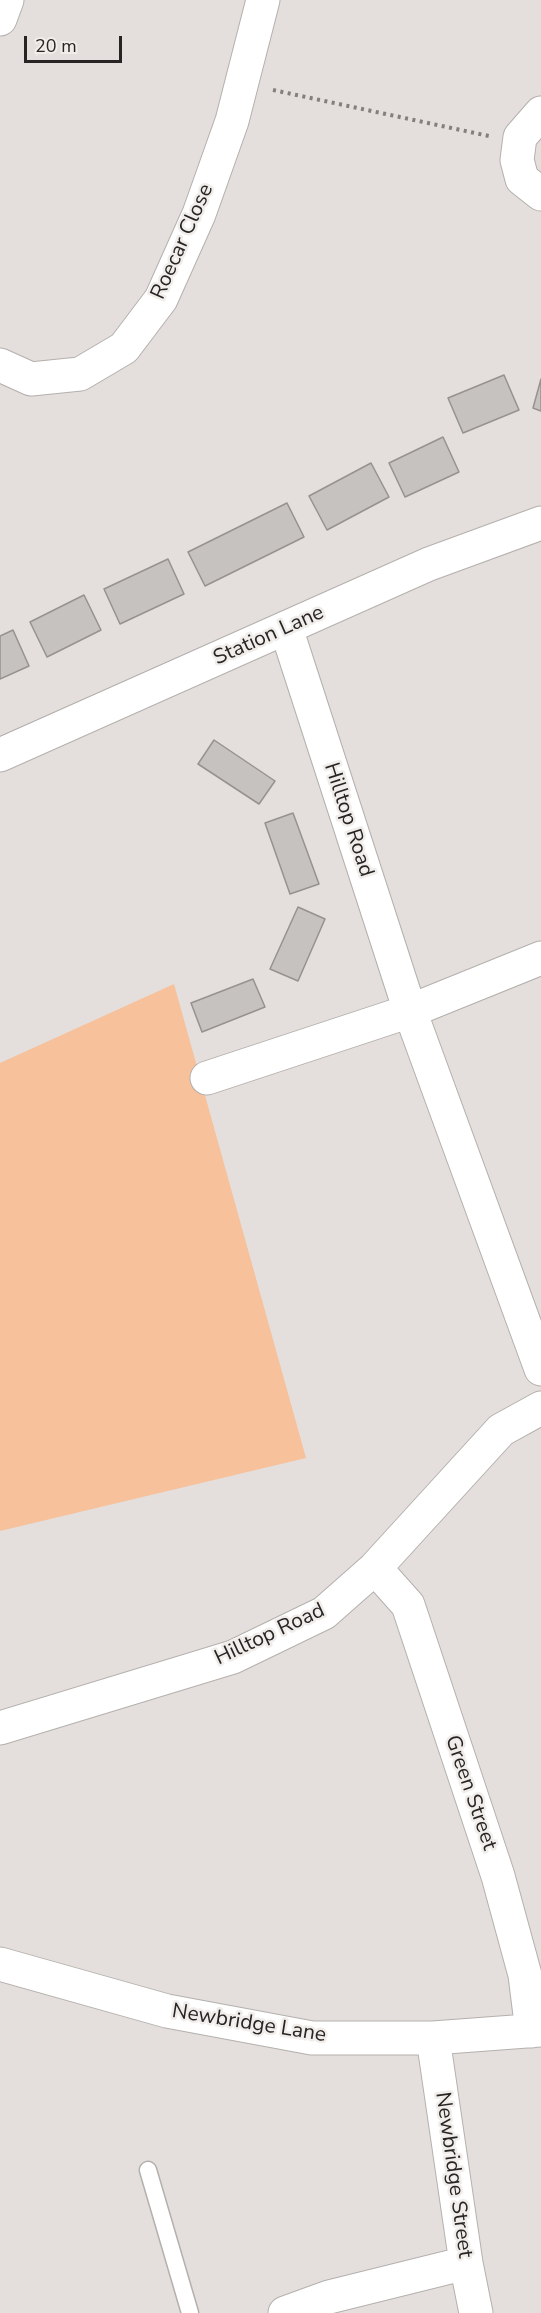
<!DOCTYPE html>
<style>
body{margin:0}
#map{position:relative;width:541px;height:2313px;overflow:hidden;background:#e4dfdc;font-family:"Nunito Sans",sans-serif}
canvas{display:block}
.scale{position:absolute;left:24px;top:36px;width:98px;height:27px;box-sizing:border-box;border:3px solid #272524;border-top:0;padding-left:8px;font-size:18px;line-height:21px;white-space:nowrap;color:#272524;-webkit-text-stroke:4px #f1edea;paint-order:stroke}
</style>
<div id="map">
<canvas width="541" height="2313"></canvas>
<div class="scale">20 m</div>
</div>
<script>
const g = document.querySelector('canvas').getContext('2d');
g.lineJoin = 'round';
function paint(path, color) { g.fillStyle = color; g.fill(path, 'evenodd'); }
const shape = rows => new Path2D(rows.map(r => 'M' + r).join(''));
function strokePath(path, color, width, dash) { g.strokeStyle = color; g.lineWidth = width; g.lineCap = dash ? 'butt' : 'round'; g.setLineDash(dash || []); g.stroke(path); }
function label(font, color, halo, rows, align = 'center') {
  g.font = font + ' "Nunito Sans",sans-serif'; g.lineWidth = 5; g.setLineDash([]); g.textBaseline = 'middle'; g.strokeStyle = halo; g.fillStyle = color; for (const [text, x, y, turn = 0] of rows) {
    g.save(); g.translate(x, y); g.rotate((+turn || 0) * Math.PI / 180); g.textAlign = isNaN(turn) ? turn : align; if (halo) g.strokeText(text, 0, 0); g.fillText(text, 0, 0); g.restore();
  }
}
const green = shape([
 [174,984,306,1458,0,1531,0,1063]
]);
const building = shape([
 [504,375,519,410,463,433,448,398,504,375],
 [541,379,541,411,533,408,541,379],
 [443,437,459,472,405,497,389,463,443,437],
 [371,463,389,497,327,530,309,496,371,463],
 [287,503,304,537,205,586,188,552,287,503],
 [168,559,184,594,120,624,104,589,168,559],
 [84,595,101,630,47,657,30,622,84,595],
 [13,630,29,666,0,679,0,636,13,630],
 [214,740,275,781,259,804,198,764,214,740],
 [293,813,319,884,290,894,265,823,293,813],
 [298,907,325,919,298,981,270,969,298,907],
 [253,979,265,1007,202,1032,191,1003,253,979]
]);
const path = shape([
 [273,90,489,136]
]);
const service = shape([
 [148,2170,190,2313]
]);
const minor = shape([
 [0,19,7,0],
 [541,113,520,137,517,160,522,179,541,194],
 [0,365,31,379,80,374,124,348,161,299,199,214,232,121,263,0],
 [286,628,410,1011,541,1369],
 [207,1078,410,1011,541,958],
 [375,1568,408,1605,498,1876,525,1975,532,2031],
 [0,1728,233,1657,324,1613,375,1568,501,1430,541,1408],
 [0,1964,167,2011,312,2038,433,2038,541,2030],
 [433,2038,466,2263,476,2313],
 [285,2313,329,2297,466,2263]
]);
const tertiary = shape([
 [0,755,429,564,541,523]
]);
const streetNames = [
 ["Roecar Close",183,242,-66],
 ["Station Lane",269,636,-24],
 ["Hilltop Road",348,820,72],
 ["Hilltop Road",270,1635,-25],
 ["Green Street",470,1793,71],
 ["Newbridge Lane",249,2024,9],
 ["Newbridge Street",453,2175,82]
];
paint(green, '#f6c19b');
paint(building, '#c6c2bf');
strokePath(building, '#96928f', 1.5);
strokePath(service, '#b4b0ad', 19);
strokePath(minor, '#b4b0ad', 35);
strokePath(tertiary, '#b4b0ad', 35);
strokePath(path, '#827f7d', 4, [3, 4.5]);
strokePath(service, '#fff', 16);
strokePath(minor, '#fff', 33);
strokePath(tertiary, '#fff', 33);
label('21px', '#272524', '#f1edea', streetNames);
</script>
